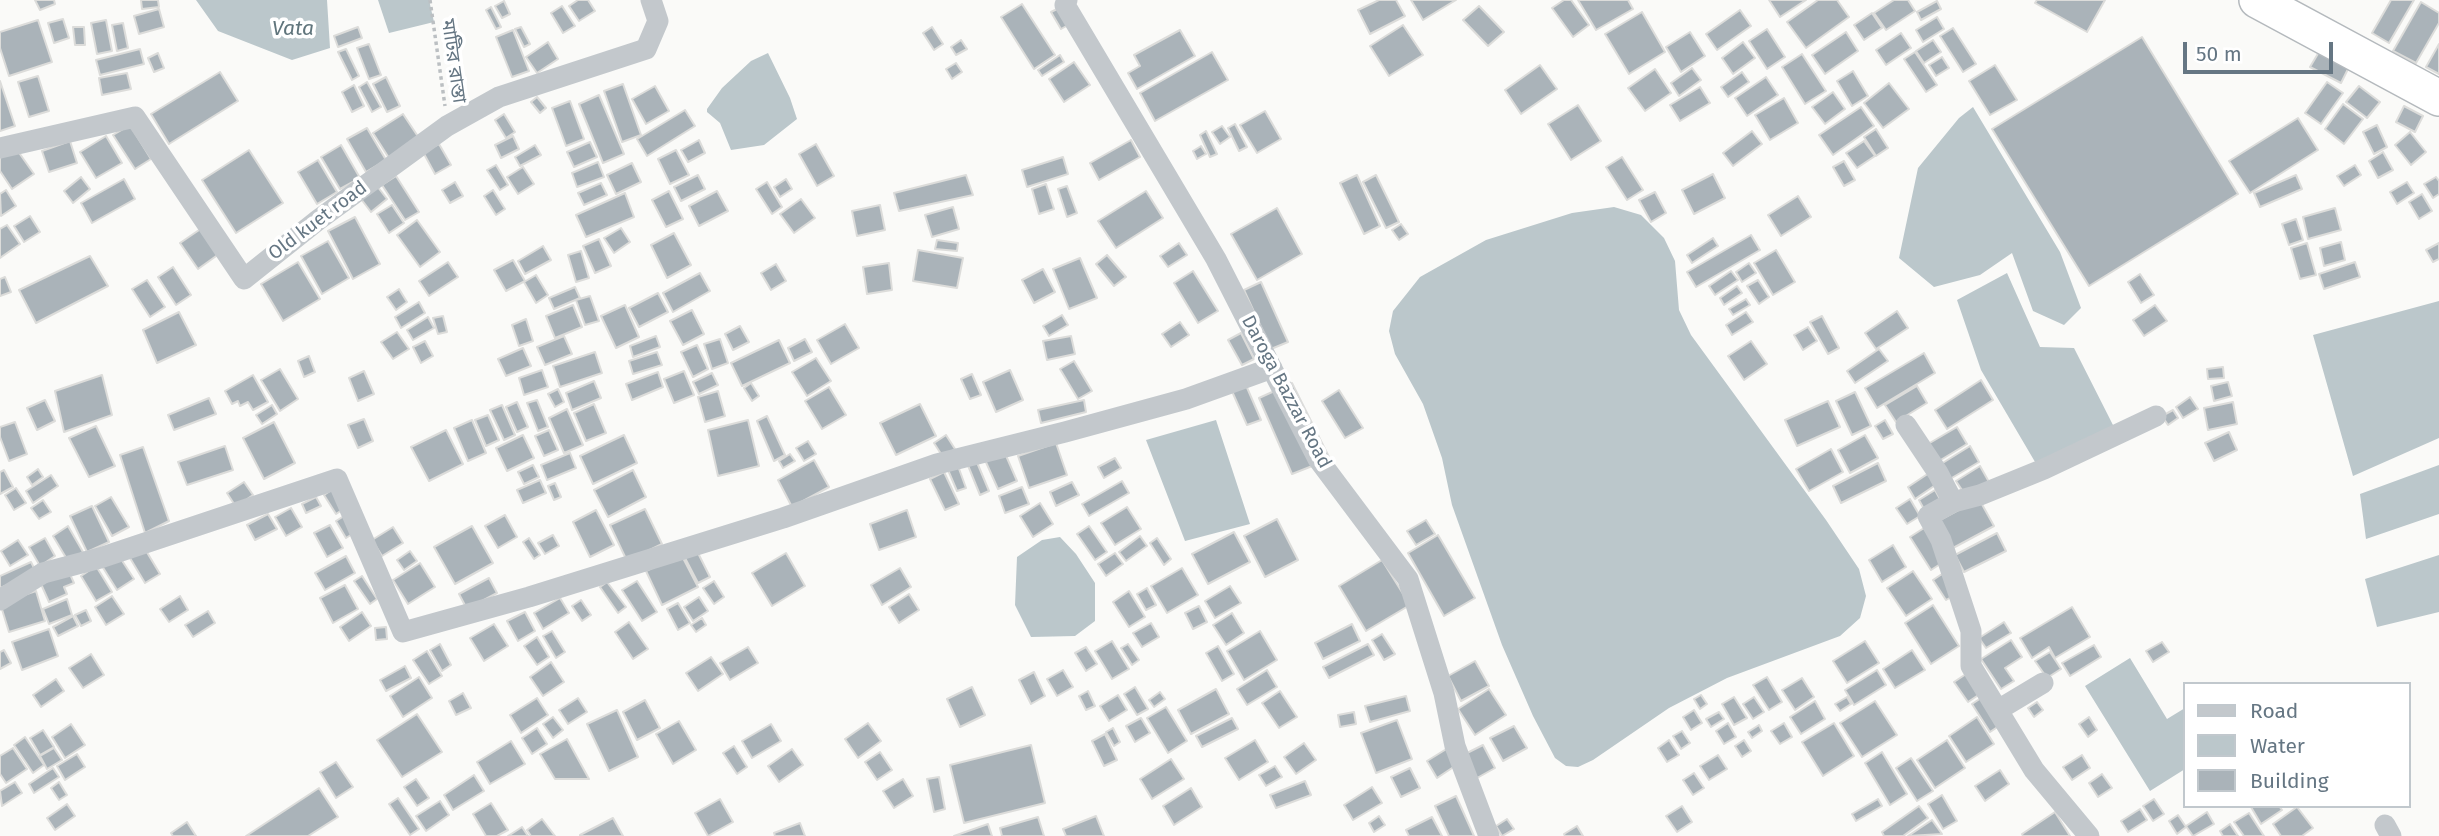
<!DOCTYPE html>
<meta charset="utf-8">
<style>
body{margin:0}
#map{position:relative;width:2439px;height:836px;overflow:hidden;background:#fafaf8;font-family:"Fira Sans",sans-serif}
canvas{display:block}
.legend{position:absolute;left:2183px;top:682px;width:228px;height:126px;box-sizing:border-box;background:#fff;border:2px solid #c1c8cd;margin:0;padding:9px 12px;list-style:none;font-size:21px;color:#657683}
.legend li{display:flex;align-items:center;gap:14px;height:35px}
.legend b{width:35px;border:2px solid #c1c8cd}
.scale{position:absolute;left:2183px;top:42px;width:150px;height:32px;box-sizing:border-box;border:4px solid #657683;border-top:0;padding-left:9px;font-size:21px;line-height:24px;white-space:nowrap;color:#657683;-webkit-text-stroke:5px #fff;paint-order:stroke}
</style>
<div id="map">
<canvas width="2439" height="836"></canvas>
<ul class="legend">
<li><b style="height:9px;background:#c3c8cc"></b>Road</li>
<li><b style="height:19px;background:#bbc7cb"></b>Water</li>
<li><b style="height:19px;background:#aab3b9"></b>Building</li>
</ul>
<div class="scale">50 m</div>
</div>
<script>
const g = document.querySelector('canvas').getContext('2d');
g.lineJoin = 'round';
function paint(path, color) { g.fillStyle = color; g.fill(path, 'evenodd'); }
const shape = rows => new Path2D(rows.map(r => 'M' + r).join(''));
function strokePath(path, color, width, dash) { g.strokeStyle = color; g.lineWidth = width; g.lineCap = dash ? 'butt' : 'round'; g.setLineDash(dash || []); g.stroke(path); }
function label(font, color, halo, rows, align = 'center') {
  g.font = font + ' "Fira Sans","Noto Sans Bengali",sans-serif'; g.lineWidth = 7; g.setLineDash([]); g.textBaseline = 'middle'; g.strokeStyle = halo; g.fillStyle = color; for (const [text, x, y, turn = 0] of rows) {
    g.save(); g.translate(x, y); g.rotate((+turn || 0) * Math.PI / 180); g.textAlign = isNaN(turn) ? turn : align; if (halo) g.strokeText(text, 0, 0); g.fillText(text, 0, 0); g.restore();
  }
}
const water = shape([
 [196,0,327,0,330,48,292,60,218,31],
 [378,0,429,0,434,22,389,33],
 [768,53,790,98,797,119,764,145,731,150,720,123,707,112,707,109,722,88,751,61],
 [1973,107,2060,252,2081,308,2064,325,2033,311,2012,253,1980,275,1934,287,1899,258,1918,168,1959,118],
 [1614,207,1641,215,1664,238,1675,261,1679,310,1691,335,1826,520,1859,569,1866,596,1860,618,1840,636,1727,678,1669,708,1593,760,1578,767,1566,766,1555,758,1533,716,1502,645,1452,505,1442,458,1423,404,1395,354,1389,331,1393,311,1420,277,1486,240,1572,213],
 [2007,273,2040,347,2074,348,2115,429,2038,467,1981,370,1957,300],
 [2439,301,2439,438,2353,476,2313,335],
 [1216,420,1250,524,1185,541,1146,440],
 [2439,465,2439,514,2366,539,2360,494],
 [1060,537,1076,554,1095,583,1095,621,1075,636,1031,637,1015,605,1017,557,1042,540],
 [2439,555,2439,612,2377,627,2365,579],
 [2130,658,2167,719,2185,708,2185,769,2150,791,2085,686]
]);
const building = shape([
 [35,0,54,0,55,4,40,10,35,0],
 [141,0,158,0,159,7,142,9,141,0],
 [578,0,588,0,595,11,579,21,569,6,578,0],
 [1379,0,1396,0,1405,16,1370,34,1358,10,1379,0],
 [1411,0,1456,0,1423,20,1411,0],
 [1564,0,1571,0,1589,25,1573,37,1552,8,1564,0],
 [1578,0,1628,0,1633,9,1596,30,1578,0],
 [1769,0,1806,0,1780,17,1769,0],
 [1818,0,1837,0,1849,17,1806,48,1787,22,1818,0],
 [1894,0,1908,0,1915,11,1886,30,1874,13,1894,0],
 [2037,0,2105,0,2087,32,2035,3,2037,0],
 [2391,0,2414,0,2389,43,2372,33,2391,0],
 [504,1,510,14,502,18,495,6,504,1],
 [1937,1,1941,9,1921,20,1917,12,1937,1],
 [2421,2,2439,13,2439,23,2416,63,2393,51,2421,2],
 [1022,4,1055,55,1034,69,1001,17,1022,4],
 [562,6,575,26,563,33,551,13,562,6],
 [1479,6,1504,32,1488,46,1463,20,1479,6],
 [491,7,501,27,496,29,486,10,491,7],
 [1061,7,1070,24,1061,29,1051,12,1061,7],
 [159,9,164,27,139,34,134,16,159,9],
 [1740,10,1751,26,1717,50,1706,34,1740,10],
 [1642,12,1665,52,1629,74,1605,34,1642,12],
 [1872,13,1882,28,1864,40,1854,25,1872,13],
 [1937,17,1944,29,1923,42,1916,30,1937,17],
 [63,19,69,38,54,43,48,23,63,19],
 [38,20,52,62,9,76,0,48,0,32,38,20],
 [106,20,112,51,97,54,91,23,106,20],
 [123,23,128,48,117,51,112,25,123,23],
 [1403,25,1423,55,1389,76,1370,46,1403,25],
 [73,27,84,27,85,45,75,45,73,27],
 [358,27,362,38,338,47,334,36,358,27],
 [521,27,530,44,524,47,515,29,521,27],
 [932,27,943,44,934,50,923,33,932,27],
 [1953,28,1976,64,1963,72,1940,36,1953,28],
 [1767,29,1785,57,1767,69,1749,41,1767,29],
 [513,30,529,71,512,77,496,37,513,30],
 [1180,30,1195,56,1137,89,1128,73,1140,66,1134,55,1180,30],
 [1690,32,1705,56,1681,72,1666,47,1690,32],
 [1846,32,1858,51,1825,74,1812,55,1846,32],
 [1901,33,1911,48,1886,65,1876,50,1901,33],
 [2142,37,2238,194,2089,286,1992,129,2142,37],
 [961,40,967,49,956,55,951,47,961,40],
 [1933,40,1941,52,1924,63,1916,51,1933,40],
 [548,42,558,59,537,73,526,57,548,42],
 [1743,42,1755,58,1733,74,1722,58,1743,42],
 [369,44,381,75,369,79,357,48,369,44],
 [2439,44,2439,74,2426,67,2439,44],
 [140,49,144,64,100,75,96,60,140,49],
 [346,49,359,76,352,80,338,52,346,49],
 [1212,52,1228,80,1155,121,1140,93,1212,52],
 [1915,52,1937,85,1926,92,1904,59,1915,52],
 [2319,52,2349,67,2341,83,2310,67,2319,52],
 [158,53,164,68,154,72,148,58,158,53],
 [1802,54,1826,91,1805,104,1782,67,1802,54],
 [1060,55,1064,62,1042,76,1038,70,1060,55],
 [1942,57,1949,68,1936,76,1929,65,1942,57],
 [1074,62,1090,85,1064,102,1049,79,1074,62],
 [956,63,962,72,952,79,946,69,956,63],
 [1540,65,1557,89,1521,114,1505,90,1540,65],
 [1995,65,2017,100,1990,115,1969,81,1995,65],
 [1692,68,1701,80,1679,96,1671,83,1692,68],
 [1655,69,1671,93,1645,111,1628,88,1655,69],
 [1853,71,1868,96,1852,106,1837,81,1853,71],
 [220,72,238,101,169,144,151,114,220,72],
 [1742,72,1749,82,1728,97,1721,87,1742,72],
 [127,73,131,89,102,95,99,78,127,73],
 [38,76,49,111,29,117,18,82,38,76],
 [386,77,400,106,387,112,373,84,386,77],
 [1766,77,1778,95,1747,116,1735,98,1766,77],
 [0,81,15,126,0,131,0,81],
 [367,82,381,107,372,112,359,87,367,82],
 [2327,82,2343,93,2321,124,2305,113,2327,82],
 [1889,83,1909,109,1883,128,1864,103,1889,83],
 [623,84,641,135,622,142,604,91,623,84],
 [354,85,364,106,352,112,342,92,354,85],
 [655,86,669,111,646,124,632,99,655,86],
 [2359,86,2380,102,2367,118,2346,102,2359,86],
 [1700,87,1710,103,1680,121,1670,105,1700,87],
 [1833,92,1845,109,1825,124,1812,107,1833,92],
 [599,95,624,154,603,163,579,104,599,95],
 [537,97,546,108,540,113,531,102,537,97],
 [1784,98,1798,123,1770,140,1755,115,1784,98],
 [570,101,584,139,566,146,552,108,570,101],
 [2343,104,2363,119,2344,144,2325,129,2343,104],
 [1578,105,1601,141,1571,160,1548,124,1578,105],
 [2404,106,2423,116,2415,132,2396,122,2404,106],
 [1861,107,1874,126,1833,155,1819,135,1861,107],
 [685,110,695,126,647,156,637,139,685,110],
 [1265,111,1281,139,1257,153,1240,125,1265,111],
 [403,114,419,138,389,158,373,133,403,114],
 [504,114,515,132,506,138,495,120,504,114],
 [2298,118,2318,150,2250,193,2229,161,2298,118],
 [1235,124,1247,147,1239,151,1228,128,1235,124],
 [130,125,151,159,135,169,113,135,130,125],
 [2377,125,2387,147,2374,154,2363,132,2377,125],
 [1222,126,1230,137,1220,144,1212,132,1222,126],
 [367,128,386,160,366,172,347,139,367,128],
 [1876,129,1888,148,1876,156,1864,137,1876,129],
 [1206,131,1217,154,1210,157,1200,135,1206,131],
 [1752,131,1762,144,1733,166,1723,153,1752,131],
 [2410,132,2426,152,2411,165,2395,145,2410,132],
 [106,136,122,163,96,178,80,152,106,136],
 [513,136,519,149,501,158,495,145,513,136],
 [699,140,705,153,688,162,681,150,699,140],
 [1131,140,1140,157,1099,180,1090,163,1131,140],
 [70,141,77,163,49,172,42,151,70,141],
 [1864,141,1875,156,1857,168,1846,153,1864,141],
 [590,142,597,157,574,167,567,152,590,142],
 [439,144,451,165,435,174,423,152,439,144],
 [816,144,834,176,817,186,799,154,816,144],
 [341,145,360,178,340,189,321,157,341,145],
 [535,145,541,155,520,166,515,157,535,145],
 [1201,146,1206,154,1197,159,1193,151,1201,146],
 [15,147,34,174,12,189,0,171,0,158,15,147],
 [249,150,283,203,236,233,202,180,249,150],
 [676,150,689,175,670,184,658,159,676,150],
 [2383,152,2393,170,2378,178,2369,161,2383,152],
 [1063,157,1068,174,1027,187,1022,170,1063,157],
 [1622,157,1643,190,1627,200,1606,167,1622,157],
 [318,160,337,192,317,204,298,172,318,160],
 [1844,161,1855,180,1844,186,1833,167,1844,161],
 [598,162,604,177,577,187,572,173,598,162],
 [632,163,641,182,616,194,607,175,632,163],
 [496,165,508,185,500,190,487,170,496,165],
 [2355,165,2361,175,2344,186,2337,176,2355,165],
 [523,167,534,184,518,194,507,177,523,167],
 [1713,174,1725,198,1694,214,1682,190,1713,174],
 [698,175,705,189,681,201,674,187,698,175],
 [966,175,973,195,899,211,894,193,966,175],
 [1357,175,1380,226,1364,234,1340,183,1357,175],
 [1376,175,1399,222,1386,228,1363,182,1376,175],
 [2296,175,2302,189,2260,207,2254,193,2296,175],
 [396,176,419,212,405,220,382,185,396,176],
 [81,177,90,189,73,203,64,191,81,177],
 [2436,177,2439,181,2439,194,2433,198,2424,184,2436,177],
 [124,179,135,199,92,223,81,203,124,179],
 [786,179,792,189,780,197,774,187,786,179],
 [374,182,387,199,371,212,358,195,374,182],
 [455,182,463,196,450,203,442,190,455,182],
 [767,182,782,207,772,214,756,189,767,182],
 [2407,182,2414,193,2397,204,2390,192,2407,182],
 [601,183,607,195,584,205,578,193,601,183],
 [1046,184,1054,209,1039,214,1032,189,1046,184],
 [1067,186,1077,213,1067,217,1058,189,1067,186],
 [6,190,16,206,1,216,0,194,6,190],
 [493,190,505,209,496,215,484,196,493,190],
 [669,191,683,219,666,227,652,200,669,191],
 [717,191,728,211,699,226,689,206,717,191],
 [1146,191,1163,218,1116,248,1098,221,1146,191],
 [1655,192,1666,213,1651,222,1639,200,1655,192],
 [625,193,634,217,586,237,576,215,625,193],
 [2422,194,2432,211,2419,219,2409,202,2422,194],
 [1798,196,1811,217,1781,236,1768,215,1798,196],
 [801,199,815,218,794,233,780,214,801,199],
 [392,205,404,223,389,233,377,214,392,205],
 [880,205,885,230,857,236,852,211,880,205],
 [953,207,959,229,932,237,925,215,953,207],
 [1277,208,1302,254,1257,280,1231,234,1277,208],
 [2335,208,2341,230,2308,239,2303,217,2335,208],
 [30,216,40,232,24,242,14,226,30,216],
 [355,217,380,264,353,279,328,231,355,217],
 [2296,219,2303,240,2289,245,2282,224,2296,219],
 [417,220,440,252,420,267,397,235,417,220],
 [1401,224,1408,234,1399,240,1392,230,1401,224],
 [7,225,20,244,0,258,0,229,7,225],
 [202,228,219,254,198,269,180,243,202,228],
 [621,228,630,242,614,253,604,238,621,228],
 [674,233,691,265,667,278,651,245,674,233],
 [1751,235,1760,250,1696,287,1687,272,1751,235],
 [1713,238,1718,246,1692,263,1687,255,1713,238],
 [599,239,611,266,595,273,583,246,599,239],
 [937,240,958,243,957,251,935,249,937,240],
 [328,241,349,278,322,294,301,256,328,241],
 [2341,242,2345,260,2324,266,2320,248,2341,242],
 [1179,243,1187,255,1168,267,1160,256,1179,243],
 [2307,243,2316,275,2300,279,2291,248,2307,243],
 [2439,243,2439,259,2433,262,2426,250,2439,243],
 [543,246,551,260,525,274,518,261,543,246],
 [918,250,963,258,957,288,913,281,918,250],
 [1776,250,1795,282,1773,295,1754,263,1776,250],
 [581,251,589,278,576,282,568,255,581,251],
 [1107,255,1126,277,1114,286,1096,264,1107,255],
 [90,256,108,286,36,323,19,290,90,256],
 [1080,258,1097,298,1069,309,1053,269,1080,258],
 [513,260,525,281,506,291,494,270,513,260],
 [298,262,320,299,283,321,261,284,298,262],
 [448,262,458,277,429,296,419,281,448,262],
 [2355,262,2360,277,2324,289,2319,274,2355,262],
 [889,263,892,290,867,294,863,267,889,263],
 [1749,263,1756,273,1742,282,1736,272,1749,263],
 [776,264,786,281,771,290,761,273,776,264],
 [173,267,191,295,176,305,158,277,173,267],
 [1043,269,1055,292,1034,303,1022,280,1043,269],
 [1193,271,1218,311,1198,323,1174,283,1193,271],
 [1731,271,1738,280,1715,295,1709,286,1731,271],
 [700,273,710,291,673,312,663,293,700,273],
 [2140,274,2154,295,2141,303,2128,282,2140,274],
 [536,275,548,295,536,303,524,282,536,275],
 [5,277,11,292,0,296,0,279,5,277],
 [147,280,165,307,150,317,132,289,147,280],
 [1758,280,1769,297,1759,304,1747,286,1758,280],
 [1261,282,1288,342,1271,349,1244,290,1261,282],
 [1737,286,1742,293,1724,305,1720,298,1737,286],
 [575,287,580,298,554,309,549,298,575,287],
 [399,289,407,302,396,310,387,297,399,289],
 [658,293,668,312,639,327,629,308,658,293],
 [590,296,599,321,585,325,576,300,590,296],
 [1746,299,1750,305,1733,315,1729,309,1746,299],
 [419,302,425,313,401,328,395,317,419,302],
 [573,305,582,327,555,338,546,316,573,305],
 [625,305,639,337,616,348,601,316,625,305],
 [2155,305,2167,321,2144,336,2133,320,2155,305],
 [692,310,704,334,683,345,670,321,692,310],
 [1897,311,1908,328,1876,349,1865,333,1897,311],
 [179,312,196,345,157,363,143,330,179,312],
 [1746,312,1753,322,1732,335,1726,325,1746,312],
 [1062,315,1068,325,1049,336,1043,326,1062,315],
 [443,316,447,332,438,334,433,318,443,316],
 [1822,316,1839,348,1828,354,1810,322,1822,316],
 [428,317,434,328,413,340,407,330,428,317],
 [526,319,533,341,519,346,512,325,526,319],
 [1180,322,1189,335,1171,347,1162,334,1180,322],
 [845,324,859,348,831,364,817,340,845,324],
 [740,326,749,342,733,350,725,334,740,326],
 [1808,327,1817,341,1803,350,1794,335,1808,327],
 [397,332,409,349,393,359,381,342,397,332],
 [1241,333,1254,359,1242,365,1228,340,1241,333],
 [564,336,572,354,545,365,537,347,564,336],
 [656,336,660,347,633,357,630,346,656,336],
 [1071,336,1075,354,1047,360,1043,341,1071,336],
 [720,339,728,363,712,369,704,344,720,339],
 [805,339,812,352,794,361,788,348,805,339],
 [779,340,790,363,742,386,731,363,779,340],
 [425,341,433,356,421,363,413,347,425,341],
 [1751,341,1767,364,1744,380,1728,356,1751,341],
 [697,345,708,369,693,377,681,352,697,345],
 [523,348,531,366,506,376,498,359,523,348],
 [1879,349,1888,361,1855,383,1847,371,1879,349],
 [595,352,602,373,560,387,553,366,595,352],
 [657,352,662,365,633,374,629,361,657,352],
 [1924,353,1935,373,1877,408,1865,388,1924,353],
 [309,356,315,372,304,377,298,361,309,356],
 [816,358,831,381,807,396,792,372,816,358],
 [1074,361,1092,391,1078,399,1060,369,1074,361],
 [2223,367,2224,378,2208,379,2207,369,2223,367],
 [280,369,298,399,280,411,261,380,280,369],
 [542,370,548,387,524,395,519,378,542,370],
 [1010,370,1023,400,996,412,983,382,1010,370],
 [364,371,374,394,358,401,349,378,364,371],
 [684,371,694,395,674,403,664,379,684,371],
 [658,372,663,387,632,400,626,384,658,372],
 [712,373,718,385,699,394,693,382,712,373],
 [972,374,981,395,970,399,961,379,972,374],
 [102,375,112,415,64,432,55,391,102,375],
 [253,375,268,402,253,410,248,402,240,406,238,401,232,404,225,391,253,375],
 [1981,380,1993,400,1947,429,1935,410,1981,380],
 [594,381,601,398,572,410,566,393,594,381],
 [2228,382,2232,396,2214,401,2211,386,2228,382],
 [751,383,759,396,752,401,744,388,751,383],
 [1245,383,1261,420,1247,425,1231,389,1245,383],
 [1292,383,1330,459,1292,474,1259,398,1292,383],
 [1917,386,1927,403,1896,422,1885,405,1917,386],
 [829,387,846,415,822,429,805,401,829,387],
 [558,389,564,402,555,407,548,394,558,389],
 [1339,390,1363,428,1345,438,1322,401,1339,390],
 [718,391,725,416,705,422,698,397,718,391],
 [1855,392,1871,426,1852,435,1836,401,1855,392],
 [2190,397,2198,409,2183,418,2176,407,2190,397],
 [209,398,216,414,174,430,168,415,209,398],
 [45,400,55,421,37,430,27,408,45,400],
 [537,400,548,427,538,431,527,403,537,400],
 [1084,400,1086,412,1041,423,1038,410,1084,400],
 [1828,401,1840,427,1797,446,1785,420,1828,401],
 [517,402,528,427,517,432,506,407,517,402],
 [2233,402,2237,424,2208,430,2204,408,2233,402],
 [594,404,606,433,586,441,574,413,594,404],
 [920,404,936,436,896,455,880,423,920,404],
 [272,405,277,414,262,424,256,415,272,405],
 [502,405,515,435,504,440,490,410,502,405],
 [567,409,583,445,564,453,549,418,567,409],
 [2173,410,2178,418,2168,425,2162,416,2173,410],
 [488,415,499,440,486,446,475,420,488,415],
 [767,416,785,455,774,461,757,421,767,416],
 [364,419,373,441,358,448,348,425,364,419],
 [472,420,486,453,468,461,454,428,472,420],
 [748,420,759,466,718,476,708,430,748,420],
 [1885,420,1893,434,1883,439,1875,426,1885,420],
 [15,422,27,454,9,461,0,437,0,427,15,422],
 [274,422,295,463,264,479,243,438,274,422],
 [96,426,115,466,89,477,69,438,96,426],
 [1957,427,1967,444,1939,461,1928,444,1957,427],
 [446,430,463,464,429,481,411,447,446,430],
 [549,430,558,450,544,456,535,436,549,430],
 [2229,432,2237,450,2214,461,2205,443,2229,432],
 [523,435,534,458,507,471,496,448,523,435],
 [624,435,637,463,593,484,580,456,624,435],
 [946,435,955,449,943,457,934,443,946,435],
 [1865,435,1878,458,1850,473,1838,450,1865,435],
 [808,441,816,454,804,461,796,448,808,441],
 [1056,443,1067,475,1029,488,1018,456,1056,443],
 [225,446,233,470,187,485,178,462,225,446],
 [1970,446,1979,462,1950,479,1941,464,1970,446],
 [143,447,169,521,145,533,120,455,143,447],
 [1831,449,1843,472,1809,491,1796,469,1831,449],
 [1004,451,1017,481,998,489,985,460,1004,451],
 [570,453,576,468,547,480,541,465,570,453],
 [790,454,795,461,783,468,779,461,790,454],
 [1115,458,1121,468,1104,478,1098,467,1115,458],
 [814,460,829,487,792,507,778,480,814,460],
 [976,460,989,491,980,495,967,463,976,460],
 [1878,463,1886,481,1841,503,1833,486,1878,463],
 [533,465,539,477,524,484,518,472,533,465],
 [958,466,966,488,957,491,948,470,958,466],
 [1980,466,1989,482,1966,496,1956,481,1980,466],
 [38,469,43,477,32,485,27,477,38,469],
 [4,470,13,487,0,494,0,472,4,470],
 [633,470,646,497,608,517,594,490,633,470],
 [944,472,959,504,945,510,930,479,944,472],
 [1929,473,1937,484,1915,499,1908,487,1929,473],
 [51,475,58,486,33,503,26,491,51,475],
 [540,480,546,493,523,503,517,490,540,480],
 [1122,481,1129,493,1089,516,1082,504,1122,481],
 [244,482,253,495,236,507,227,493,244,482],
 [1072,482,1079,495,1056,506,1050,492,1072,482],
 [555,483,561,497,554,500,548,486,555,483],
 [1022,487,1029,504,1005,513,999,496,1022,487],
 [16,488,26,503,14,510,5,495,16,488],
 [333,489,345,508,336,514,324,495,333,489],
 [1935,490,1941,501,1925,511,1919,500,1935,490],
 [111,497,129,527,112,536,95,506,111,497],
 [316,497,321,506,306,513,302,504,316,497],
 [1910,499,1920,516,1907,524,1896,508,1910,499],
 [1979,499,1994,526,1953,548,1938,521,1979,499],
 [43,500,51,512,39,519,31,508,43,500],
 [1040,503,1053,524,1033,537,1020,516,1040,503],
 [92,506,109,542,87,552,70,516,92,506],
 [1127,507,1141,529,1115,545,1101,523,1127,507],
 [291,508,302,527,286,536,275,517,291,508],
 [645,509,662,544,627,561,610,525,645,509],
 [596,510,614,545,590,557,573,522,596,510],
 [907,510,916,537,879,550,870,524,907,510],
 [268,514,277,529,255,540,247,525,268,514],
 [505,515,517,537,498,548,485,526,505,515],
 [344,516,354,533,346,538,336,521,344,516],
 [1277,519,1298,560,1265,577,1244,536,1277,519],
 [1426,520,1435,534,1416,545,1407,531,1426,520],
 [330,525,343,548,327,557,314,533,330,525],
 [68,526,83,552,68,561,53,536,68,526],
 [472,526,493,563,455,584,434,547,472,526],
 [1089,526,1107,552,1095,560,1077,534,1089,526],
 [393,527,403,543,382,556,372,540,393,527],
 [1924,528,1945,561,1931,570,1910,537,1924,528],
 [1234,532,1250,562,1208,584,1192,554,1234,532],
 [1997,533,2006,551,1964,572,1955,555,1997,533],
 [553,535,559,546,545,554,538,543,553,535],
 [1438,535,1475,598,1444,616,1408,553,1438,535],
 [1140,536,1147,546,1126,561,1119,552,1140,536],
 [45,538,55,556,40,566,29,547,45,538],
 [529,538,540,555,534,559,523,542,529,538],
 [1157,538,1171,559,1164,565,1150,543,1157,538],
 [18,540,28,555,10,566,1,551,18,540],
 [1893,545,1906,567,1882,582,1869,560,1893,545],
 [145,549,160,574,145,583,130,558,145,549],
 [696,549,710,577,698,583,684,556,696,549],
 [410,551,417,561,404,570,397,560,410,551],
 [786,553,805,586,772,606,752,573,786,553],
 [1115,553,1123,564,1106,576,1098,564,1115,553],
 [681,554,698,587,662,605,646,571,681,554],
 [119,556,134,579,117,590,102,566,119,556],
 [346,556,355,573,325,590,315,573,346,556],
 [1382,560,1410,605,1366,631,1339,586,1382,560],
 [31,562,36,572,0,588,0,576,31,562],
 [420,563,435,587,408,604,393,580,420,563],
 [96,566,112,592,96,601,81,576,96,566],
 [900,568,911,587,882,605,871,585,900,568],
 [1182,568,1198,595,1167,613,1151,586,1182,568],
 [1913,571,1932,599,1906,616,1887,588,1913,571],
 [69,572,74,583,64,587,67,594,49,602,41,584,69,572],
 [1942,574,1955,595,1946,600,1933,580,1942,574],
 [362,576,377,599,370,604,354,581,362,576],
 [489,578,497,593,467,609,459,594,489,578],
 [637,581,657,612,642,621,622,590,637,581],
 [714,581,724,597,714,604,703,588,714,581],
 [607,582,626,607,618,613,600,587,607,582],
 [345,585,358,609,333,623,320,598,345,585],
 [1230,586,1241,603,1215,618,1205,601,1230,586],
 [1147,588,1156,605,1146,610,1137,594,1147,588],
 [36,591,45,621,9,632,0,603,36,591],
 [1129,591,1145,617,1129,627,1113,602,1129,591],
 [909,594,919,610,899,623,889,607,909,594],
 [112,596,124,614,106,625,95,607,112,596],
 [180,596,188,610,169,622,160,609,180,596],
 [699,597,708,611,693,621,684,607,699,597],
 [560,598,569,613,543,629,534,613,560,598],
 [67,599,72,615,49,624,43,609,67,599],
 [581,600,591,615,582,621,572,606,581,600],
 [678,603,690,623,678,630,667,609,678,603],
 [1933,605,1959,646,1931,664,1905,623,1933,605],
 [1199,606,1207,622,1193,629,1185,613,1199,606],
 [2072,607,2090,637,2055,658,2049,647,2032,658,2020,638,2072,607],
 [86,610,91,621,81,626,75,615,86,610],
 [208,611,215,623,193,637,185,625,208,611],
 [362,612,371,626,349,641,340,627,362,612],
 [525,612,535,631,518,641,507,621,525,612],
 [1232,613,1244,633,1226,645,1213,625,1232,613],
 [73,616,78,626,58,636,53,627,73,616],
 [702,618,706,625,696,632,691,625,702,618],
 [629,622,648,649,633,659,615,632,629,622],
 [2004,622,2011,633,1986,648,1979,638,2004,622],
 [1151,623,1159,637,1142,647,1133,633,1151,623],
 [494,624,508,646,484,661,470,638,494,624],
 [1352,624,1360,641,1323,659,1315,643,1352,624],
 [386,627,387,639,376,640,375,628,386,627],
 [49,629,58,656,22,670,12,642,49,629],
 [552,631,565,652,556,658,543,636,552,631],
 [1260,631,1277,660,1244,680,1227,651,1260,631],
 [1382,634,1395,654,1384,660,1372,640,1382,634],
 [537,637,549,657,537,665,524,646,537,637],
 [2011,640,2022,657,2005,668,2014,681,2001,689,1981,659,2011,640],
 [1112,641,1129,669,1112,679,1095,651,1112,641],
 [1865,641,1879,663,1847,683,1833,661,1865,641],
 [2162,642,2169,652,2153,662,2146,651,2162,642],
 [440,644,451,665,442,671,430,650,440,644],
 [1128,644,1139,660,1132,665,1121,648,1128,644],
 [1368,644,1374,655,1329,678,1323,667,1368,644],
 [2094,645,2101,657,2070,676,2062,663,2094,645],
 [1218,646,1234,674,1222,681,1206,653,1218,646],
 [748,647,758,663,730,680,720,663,748,647],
 [1086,647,1097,664,1086,671,1075,653,1086,647],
 [4,650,11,663,0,669,0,652,4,650],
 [1912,650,1925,670,1895,688,1883,669,1912,650],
 [427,651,442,676,429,684,413,660,427,651],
 [2050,652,2061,669,2047,678,2035,661,2050,652],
 [91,654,104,675,83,688,69,668,91,654],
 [711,657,723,674,698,691,686,673,711,657],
 [1475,661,1489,686,1461,701,1448,676,1475,661],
 [551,662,564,682,543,696,530,677,551,662],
 [405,666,411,678,386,691,380,680,405,666],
 [1063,670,1073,687,1057,696,1047,679,1063,670],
 [1267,670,1277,687,1247,705,1237,689,1267,670],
 [1877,670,1886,685,1854,705,1845,690,1877,670],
 [1034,672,1045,696,1031,704,1019,680,1034,672],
 [1969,672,1983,692,1968,702,1954,682,1969,672],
 [419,677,432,698,403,717,390,696,419,677],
 [1767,677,1782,702,1769,710,1753,685,1767,677],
 [1802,678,1814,697,1795,710,1782,690,1802,678],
 [56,679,64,691,41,707,33,695,56,679],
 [972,687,985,715,960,727,947,699,972,687],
 [1135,687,1148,709,1137,715,1124,694,1135,687],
 [1216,689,1229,714,1191,734,1178,710,1216,689],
 [1489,689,1506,715,1475,735,1458,709,1489,689],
 [1088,691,1095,706,1086,710,1079,696,1088,691],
 [1280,691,1297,717,1279,728,1262,703,1280,691],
 [1160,692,1165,699,1154,707,1149,700,1160,692],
 [463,693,471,708,456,715,449,701,463,693],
 [1118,695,1127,710,1109,721,1100,706,1118,695],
 [1701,695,1707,704,1700,709,1694,699,1701,695],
 [1406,696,1410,711,1370,722,1365,706,1406,696],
 [1984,696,2002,724,1990,732,1972,704,1984,696],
 [1734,697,1747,718,1734,725,1722,704,1734,697],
 [1754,697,1764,712,1753,719,1743,704,1754,697],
 [1847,697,1851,704,1840,711,1835,704,1847,697],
 [537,698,548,715,521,733,510,715,537,698],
 [578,698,587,712,568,724,559,710,578,698],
 [645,700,660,728,637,740,623,712,645,700],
 [1815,701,1825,719,1801,734,1790,717,1815,701],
 [1875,701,1897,735,1862,757,1840,723,1875,701],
 [2037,702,2043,710,2034,717,2028,708,2037,702],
 [1166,707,1187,741,1168,753,1147,718,1166,707],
 [617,710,638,757,609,771,587,724,617,710],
 [1694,710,1702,723,1691,730,1683,717,1694,710],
 [1354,712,1356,724,1340,727,1338,715,1354,712],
 [1719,712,1724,719,1711,727,1706,719,1719,712],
 [417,714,442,752,402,777,377,740,417,714],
 [553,717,563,730,553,738,543,724,553,717],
 [1977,717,1994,744,1966,762,1949,736,1977,717],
 [2089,717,2097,730,2088,737,2079,724,2089,717],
 [1141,718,1150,733,1135,742,1126,726,1141,718],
 [1232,718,1238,729,1202,747,1196,736,1232,718],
 [1397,720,1412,759,1376,773,1361,733,1397,720],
 [679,721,696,750,673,764,656,734,679,721],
 [868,723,881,741,858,758,845,739,868,723],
 [1728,723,1736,737,1724,744,1716,731,1728,723],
 [1784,723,1792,737,1780,744,1771,731,1784,723],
 [1834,723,1854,756,1823,776,1802,742,1834,723],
 [71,724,85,745,65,758,52,737,71,724],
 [771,724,781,741,752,758,742,741,771,724],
 [1759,725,1762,731,1752,738,1748,732,1759,725],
 [1514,726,1527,748,1503,761,1490,738,1514,726],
 [537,728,547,744,532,754,522,738,537,728],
 [1113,728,1120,742,1114,746,1106,732,1113,728],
 [43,730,54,747,40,755,30,738,43,730],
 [1682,731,1690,743,1681,749,1673,736,1682,731],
 [1105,734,1117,760,1104,766,1092,741,1105,734],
 [25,737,44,765,33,773,14,745,25,737],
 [567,739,589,779,555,779,540,754,567,739],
 [1255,740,1268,762,1239,780,1225,758,1255,740],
 [1669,740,1679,755,1667,762,1658,748,1669,740],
 [1744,740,1751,751,1742,757,1735,746,1744,740],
 [1947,740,1965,768,1935,788,1917,760,1947,740],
 [511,741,525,764,490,784,477,762,511,741],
 [1304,743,1316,760,1296,774,1284,757,1304,743],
 [1031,745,1045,803,964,823,950,765,1031,745],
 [1483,745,1495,768,1477,778,1465,754,1483,745],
 [734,746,747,767,737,774,723,753,734,746],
 [13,748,27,769,6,783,0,774,0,756,13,748],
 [54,748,62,760,47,769,40,756,54,748],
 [1448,748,1458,764,1437,778,1427,761,1448,748],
 [792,749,803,765,779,782,768,766,792,749],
 [880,752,892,770,877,780,865,762,880,752],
 [1882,752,1907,794,1890,805,1865,763,1882,752],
 [77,754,85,767,65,780,57,766,77,754],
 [1718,755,1727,769,1709,780,1700,766,1718,755],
 [2082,755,2090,768,2072,780,2063,767,2082,755],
 [1911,758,1933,791,1917,801,1896,768,1911,758],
 [1171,759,1184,779,1152,799,1140,779,1171,759],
 [336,762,353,787,336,798,320,772,336,762],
 [1275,766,1282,777,1266,786,1259,775,1275,766],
 [53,768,59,777,34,793,29,784,53,768],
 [1410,768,1420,788,1401,797,1391,777,1410,768],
 [2000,770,2009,784,1985,801,1975,786,2000,770],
 [1694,773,1704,788,1693,795,1683,780,1694,773],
 [2102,774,2112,788,2098,797,2089,783,2102,774],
 [474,775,484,791,453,810,444,795,474,775],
 [939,777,945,809,934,812,927,779,939,777],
 [416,779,429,798,417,806,404,787,416,779],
 [903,779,913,796,894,808,883,791,903,779],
 [1305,781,1311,795,1276,808,1270,795,1305,781],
 [15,782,22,793,2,806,0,791,15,782],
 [59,782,67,795,59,800,51,788,59,782],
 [1372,787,1382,803,1353,820,1344,805,1372,787],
 [319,788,338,817,308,836,246,836,319,788],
 [1191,788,1202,807,1174,825,1163,806,1191,788],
 [1942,795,1957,821,1943,829,1928,804,1942,795],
 [1456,796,1474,836,1449,836,1435,806,1456,796],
 [398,798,419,829,410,835,389,804,398,798],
 [720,799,733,822,708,836,695,813,720,799],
 [1878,799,1882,806,1856,821,1852,814,1878,799],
 [2154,799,2164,814,2153,821,2143,806,2154,799],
 [440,801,449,815,426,831,416,816,440,801],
 [491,803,508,830,497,836,486,836,473,814,491,803],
 [67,804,75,816,55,830,47,818,67,804],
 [1682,806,1692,822,1677,832,1666,816,1682,806],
 [1919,806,1928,818,1903,836,1884,836,1882,832,1919,806],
 [2252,806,2279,806,2282,810,2261,824,2251,807,2252,806],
 [2297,807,2313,828,2302,836,2281,836,2273,824,2297,807],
 [2140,809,2147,820,2128,832,2121,821,2140,809],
 [2055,812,2070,836,2023,836,2022,834,2055,812],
 [2207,812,2214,824,2193,836,2186,826,2207,812],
 [2249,813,2264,836,2244,836,2234,822,2249,813],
 [2178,815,2186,827,2177,834,2169,821,2178,815],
 [1096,816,1104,836,1066,836,1063,829,1096,816],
 [1379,816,1385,825,1374,832,1369,823,1379,816],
 [1038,817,1044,836,1002,836,1000,828,1038,817],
 [1432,817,1442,836,1409,836,1406,830,1432,817],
 [613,818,623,836,580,836,580,835,613,818],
 [542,819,555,836,531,836,527,830,542,819],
 [1507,819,1514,829,1502,836,1496,826,1507,819],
 [1932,820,1942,834,1908,836,1932,820],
 [187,822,196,836,173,836,171,833,187,822],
 [800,823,805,836,775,836,774,833,800,823],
 [988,824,992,836,954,836,988,824],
 [2230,824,2238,836,2223,836,2220,831,2230,824],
 [1577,826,1583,836,1565,836,1564,834,1577,826],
 [522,827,528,836,508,836,522,827]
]);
const path = shape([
 [430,0,445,106]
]);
const minor = shape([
 [1067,0,1065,5,1216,259,1318,459,1408,579,1444,693,1455,746,1489,836],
 [0,148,135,117,244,279,318,220,447,126,499,97,646,49,658,21,651,0],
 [1906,425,1938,473,1953,502,1928,516,1941,540,1971,631,1971,666,2034,770,2089,836],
 [1953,502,1980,495,2044,469,2156,416],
 [0,600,43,573,100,558,337,479,403,632,529,597,783,518,937,464,1065,432,1186,399,1272,368],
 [1998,710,2043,683],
 [2385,825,2391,836]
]);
const trunk = shape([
 [2257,0,2439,98]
]);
const streetNames = [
 ["মাটির রাস্তা",453,61,82],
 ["Old kuet road",318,221,-37],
 ["Daroga Bazzar Road",1286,392,62]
];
const waterNames = [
 ["Vata",293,29]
];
paint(water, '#bbc7cb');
paint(building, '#aab3b9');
strokePath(building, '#dcdcda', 2);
strokePath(trunk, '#b4b9bd', 38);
strokePath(path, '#bbbfc2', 3.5, [3.5, 3.5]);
strokePath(minor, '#c3c8cc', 21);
strokePath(trunk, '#fff', 35);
label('19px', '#657683', '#fff', streetNames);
label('italic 21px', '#60757c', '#fff', waterNames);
</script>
